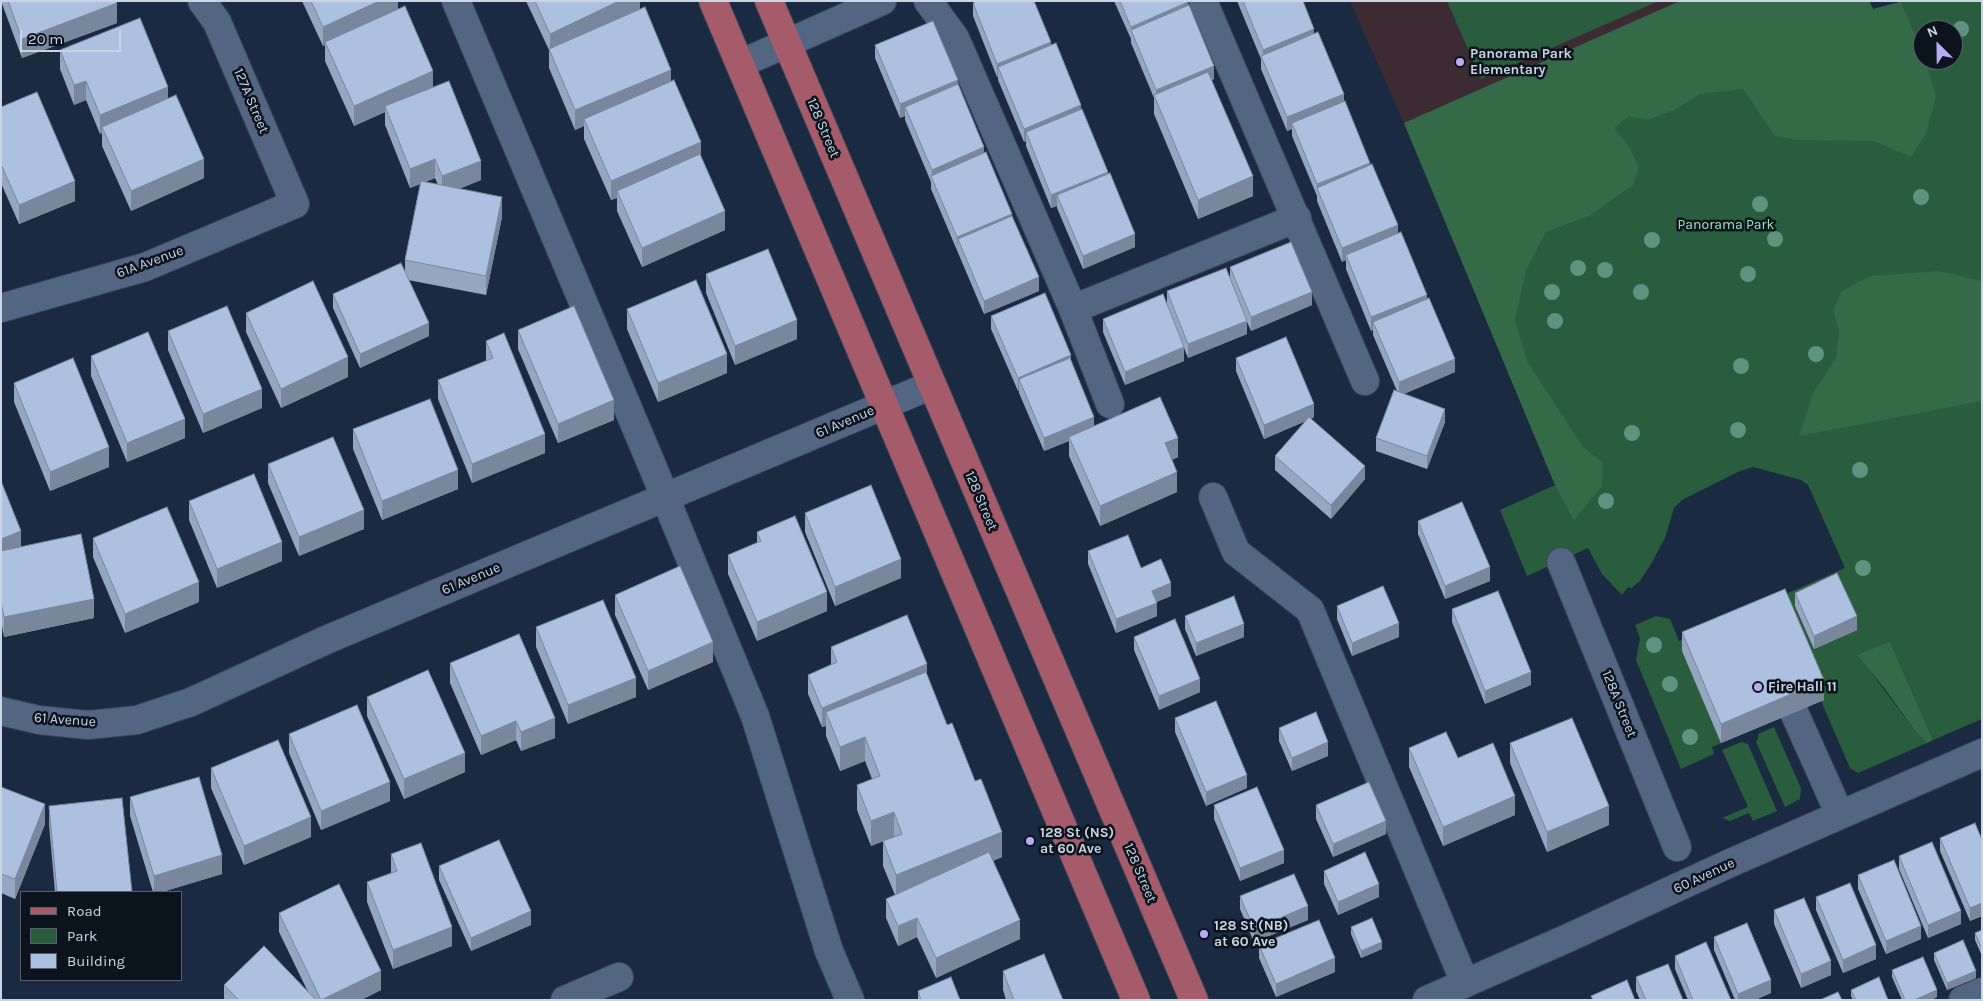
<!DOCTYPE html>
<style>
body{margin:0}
#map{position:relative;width:1983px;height:1001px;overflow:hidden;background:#192a41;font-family:Karla,sans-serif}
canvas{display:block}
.frame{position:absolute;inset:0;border:2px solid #cad5e4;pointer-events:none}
.legend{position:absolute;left:20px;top:891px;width:162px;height:90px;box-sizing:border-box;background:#0b131d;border:1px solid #57616d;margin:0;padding:6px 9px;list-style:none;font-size:15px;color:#cad5e4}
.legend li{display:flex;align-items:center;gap:10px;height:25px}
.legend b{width:25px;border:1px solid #57616d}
.north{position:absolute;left:1913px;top:20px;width:50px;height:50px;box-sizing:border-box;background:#0b131d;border:1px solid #57616d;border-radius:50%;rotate:337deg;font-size:14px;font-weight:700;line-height:20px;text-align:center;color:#cad5e4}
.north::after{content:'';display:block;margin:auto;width:18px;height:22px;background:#b9abf7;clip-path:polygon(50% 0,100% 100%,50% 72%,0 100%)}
.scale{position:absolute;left:20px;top:30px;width:101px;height:22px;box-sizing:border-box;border:2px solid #cad5e4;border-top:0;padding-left:6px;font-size:15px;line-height:18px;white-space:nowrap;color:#cad5e4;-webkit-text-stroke:4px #0b131d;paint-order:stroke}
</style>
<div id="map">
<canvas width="1983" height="1001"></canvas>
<div class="frame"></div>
<ul class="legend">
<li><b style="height:6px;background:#a65b6a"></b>Road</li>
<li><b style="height:14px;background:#295d3d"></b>Park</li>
<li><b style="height:14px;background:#acc1df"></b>Building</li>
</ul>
<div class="north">N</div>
<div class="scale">20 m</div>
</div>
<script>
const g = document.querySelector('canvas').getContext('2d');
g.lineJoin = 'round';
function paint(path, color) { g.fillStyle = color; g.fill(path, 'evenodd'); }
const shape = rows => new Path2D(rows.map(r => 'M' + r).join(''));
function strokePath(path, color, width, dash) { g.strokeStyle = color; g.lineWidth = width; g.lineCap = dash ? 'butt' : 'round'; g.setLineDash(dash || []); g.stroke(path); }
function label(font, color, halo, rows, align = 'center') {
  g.font = font + ' Karla,sans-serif'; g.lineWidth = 5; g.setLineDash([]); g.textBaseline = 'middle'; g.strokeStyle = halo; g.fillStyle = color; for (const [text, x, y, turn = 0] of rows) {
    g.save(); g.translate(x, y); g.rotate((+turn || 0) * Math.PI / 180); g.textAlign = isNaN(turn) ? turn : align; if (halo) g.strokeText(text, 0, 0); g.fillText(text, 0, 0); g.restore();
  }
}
const education = shape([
 [1350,1,1680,1,1404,123]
]);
const green = shape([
 [1447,1,1659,1,1481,79],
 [1680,1,1869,1,1873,9,1903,1,1982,1,1982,719,1933,740,1890,641,1858,655,1915,731,1927,743,1858,773,1850,768,1821,701,1824,700,1712,747,1714,754,1681,769,1636,660,1640,638,1635,625,1656,616,1670,619,1679,641,1845,568,1808,485,1801,480,1753,467,1740,471,1682,500,1674,508,1665,538,1651,564,1640,581,1631,588,1628,587,1622,595,1602,574,1588,548,1527,576,1500,510,1555,485,1404,123],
 [1923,30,1953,30,1953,60,1923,60],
 [1774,727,1801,788,1800,799,1785,807,1756,742,1758,739,1758,734],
 [1741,742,1748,744,1777,811,1753,821,1749,813,1730,821,1722,818,1748,807,1722,750]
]);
const forest = shape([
 [1680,1,1869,1,1873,9,1901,2,1923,54,1923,60,1925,60,1936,96,1926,134,1911,157,1874,141,1797,140,1775,136,1743,89,1700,94,1674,110,1648,120,1629,116,1614,128,1629,146,1639,167,1633,185,1589,216,1546,232,1526,270,1515,320,1528,363,1583,447,1603,463,1602,486,1574,520,1555,485,1404,123],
 [1939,271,1982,281,1982,401,1799,436,1813,393,1836,358,1839,331,1833,310,1842,291,1870,276],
 [1890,641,1933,740,1927,743,1915,731,1885,689,1857,655]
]);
const minor = shape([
 [456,1,651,463,755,716,829,951,850,1000],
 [928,1,955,38,1073,309,1110,404],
 [1203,1,1365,381],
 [740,64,882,1],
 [1,308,145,267,295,204,217,22,202,1],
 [1073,309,1297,218],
 [1213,497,1236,552,1310,610,1465,983],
 [1561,562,1677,847],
 [1,711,39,720,88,725,137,720,191,702,326,640,932,385],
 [1794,712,1840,815],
 [565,1000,619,977],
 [1427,1000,1568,938,1728,864,1982,753],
 [1963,1000,1982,992]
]);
const major = shape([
 [713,1,1136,1000],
 [769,1,1194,1000]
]);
const trees = [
 [1961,29],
 [1921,197],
 [1760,204],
 [1775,239],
 [1652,240],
 [1578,268],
 [1605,270],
 [1748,274],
 [1552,292],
 [1641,292],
 [1555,321],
 [1816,354],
 [1741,366],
 [1738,430],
 [1632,433],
 [1860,470],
 [1606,501],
 [1863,568],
 [1654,645],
 [1670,684],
 [1690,737]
];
const wall = shape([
 [1,1,116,1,117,23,22,58],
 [302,1,398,1,398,9,433,87,481,180,459,189,502,217,486,295,408,280,429,336,360,368,333,308,333,294,405,272,405,260,420,184,410,188,385,125,385,112,354,126,325,61,325,45,323,46],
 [435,178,438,185,425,182],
 [526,1,640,1,640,9,671,81,701,156,725,230,642,267,617,211,617,198,611,200,584,139,584,126,575,130,549,68,549,50],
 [1114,1,1188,1,1188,6,1214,79,1212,80,1253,196,1198,219,1154,114,1154,98,1131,43,1131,39],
 [1237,1,1303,1,1314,33,1370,165,1398,234,1427,299,1455,372,1404,394,1445,422,1427,469,1376,451,1376,438,1397,391,1373,335,1373,330,1371,331,1346,269,1346,260,1342,262,1317,201,1317,196,1292,136,1292,129,1287,131,1261,69,1261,59],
 [973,3,1051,45,1081,110,1108,174,1135,247,1083,269,1057,208,1057,206,1051,208,1026,146,1026,141,1024,142,998,80,998,77,997,77,973,16],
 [875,45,958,84,984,153,1012,216,1039,291,984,314,931,189,931,182,905,120,905,116,900,118,875,58],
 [60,50,168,98,204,178,131,211,102,146,102,133,100,134,86,100,74,105,60,69],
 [1,107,75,201,19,224,1,183],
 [1230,267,1312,305,1251,331,1247,322,1247,334,1188,358,1184,348,1184,361,1125,385,1103,332,1103,319,1167,305,1167,291,1230,277],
 [706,274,797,339,735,365,706,293],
 [627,309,727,373,658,402,627,329],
 [246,313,348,377,281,408,246,332],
 [991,316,1094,426,1178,457,1172,460,1177,492,1100,526,1069,456,1069,441,1044,451,1019,393,1019,390,1018,391,991,329],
 [518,330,614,420,558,443,518,349],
 [168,331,262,408,203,433,168,350],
 [486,341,545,453,472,483,438,399,438,380,486,361],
 [91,356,185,438,127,462,91,376],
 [1236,358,1314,417,1311,419,1365,479,1331,519,1275,470,1275,456,1306,421,1264,439,1236,371],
 [14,383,109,467,50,491,14,402],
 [353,429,458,489,382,520,353,449],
 [268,464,364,529,299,556,268,483],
 [1,481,21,547,94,618,4,637,1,621],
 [189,501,282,561,217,588,189,520],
 [805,513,901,578,835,606,805,532],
 [1418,521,1490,581,1445,599,1418,534],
 [757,532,827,611,757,641,728,574,728,555,757,543],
 [93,538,199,602,125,633,93,557],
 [1088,551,1141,568,1171,596,1156,602,1157,616,1116,633,1088,564],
 [1795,593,1857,630,1814,649,1795,606],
 [615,595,713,662,648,690,615,615],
 [1337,606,1399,637,1352,656,1337,619],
 [1452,609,1531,685,1485,704,1452,622],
 [1185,616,1244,637,1196,656,1185,629],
 [536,627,636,697,568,724,536,647],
 [1682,632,1824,700,1721,743,1682,651],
 [1134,637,1200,692,1159,710,1134,650],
 [831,647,927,676,1002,857,993,861,1020,939,936,978,917,937,898,946,886,918,886,899,895,895,883,866,883,841,894,837,871,846,857,810,857,785,872,779,865,761,840,771,826,736,826,726,822,727,808,694,808,675,831,665],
 [450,663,555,738,521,751,516,740,481,755,450,683],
 [367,697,465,772,404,799,367,716],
 [1175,718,1247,788,1206,806,1175,732],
 [1279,728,1328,756,1292,771,1279,741],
 [289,734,390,801,321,830,289,753],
 [1510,743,1609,825,1547,852,1510,763],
 [1409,748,1458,758,1515,815,1443,846,1409,767],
 [211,768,311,837,244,865,211,788],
 [1,787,45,824,15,899,1,893],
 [130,797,222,874,162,892,153,892,130,816],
 [1214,805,1284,863,1240,881,1214,819],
 [1316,805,1386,834,1333,857,1316,819],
 [49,806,132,892,55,892,49,825],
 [1940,838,1982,840,1982,916,1970,921,1940,851],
 [391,854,452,946,393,969,367,902,367,882,391,873],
 [1899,856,1961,924,1928,938,1899,869],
 [439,866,531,925,471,951,439,880],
 [1324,871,1379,897,1338,915,1324,884],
 [1858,875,1921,939,1886,954,1858,889],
 [1240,896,1308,920,1254,942,1240,909],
 [1816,897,1876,959,1843,973,1816,910],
 [1774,910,1831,975,1801,988,1774,924],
 [279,913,381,990,361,1000,224,1000,224,985,308,992,279,932],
 [1351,927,1382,949,1361,958,1351,934],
 [1982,930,1982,956,1975,940,1975,933],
 [1714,937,1771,993,1755,1000,1735,1000,1714,950],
 [1259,945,1335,972,1276,997,1259,958],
 [1934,953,1976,978,1947,990,1934,960],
 [1675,956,1731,1000,1688,1000,1675,969],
 [1892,970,1937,997,1931,1000,1902,1000,1892,977],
 [1003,971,1063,1000,1006,1000,1003,990],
 [1636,977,1683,1000,1640,1000,1636,991],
 [1851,990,1888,1000,1853,1000,1851,996],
 [918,991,960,1000,918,1000]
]);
const shadedWall = shape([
 [379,1,398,1,398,12,325,42,325,45,323,46,323,27],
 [619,1,640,1,640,11,550,53,550,34],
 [1188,2,1188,15,1131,30,1131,27],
 [117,3,117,23,22,58,22,39],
 [1314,29,1314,43,1263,60,1263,50],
 [1051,42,1051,56,998,67,998,77,997,77,997,64],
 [1214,66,1214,79,1157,103,1156,100,1156,90],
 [671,70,671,89,584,119,584,126,575,130,575,110],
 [433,71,433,90,385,106,385,112,354,126,354,106],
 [958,80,958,94,905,107,905,116,900,118,900,104],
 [86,81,86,100,74,105,74,85],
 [168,87,168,106,102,127,102,133,100,134,100,115],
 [1344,94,1344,107,1292,123,1292,129,1287,131,1287,117],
 [1081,105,1081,118,1026,132,1026,141,1024,142,1024,129],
 [701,142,701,162,617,191,617,198,611,200,611,181],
 [984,147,984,160,932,177,932,170],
 [204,159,204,178,131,211,131,191],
 [435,159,435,178,410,188,410,169],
 [481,161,481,180,442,195,442,176],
 [1370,163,1370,176,1317,189,1317,184],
 [1108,172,1108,185,1057,195,1057,206,1051,208,1051,195],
 [1253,176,1253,196,1198,219,1198,200],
 [75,181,75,201,19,224,19,205],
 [502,197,502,217,486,295,486,276],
 [725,211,725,230,642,267,642,248],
 [1012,214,1012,227,958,239,957,251,957,237],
 [1398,225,1398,239,1346,255,1346,260,1342,262,1342,248],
 [1135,234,1135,247,1083,269,1083,256],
 [1039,277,1039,291,984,314,984,301],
 [1312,292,1312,305,1251,331,1251,317],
 [1427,295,1427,308,1373,322,1373,330,1371,331,1371,317],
 [797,320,797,339,735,365,735,346],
 [1247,321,1247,334,1188,358,1188,344],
 [429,323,429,336,360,368,360,354],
 [1184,347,1184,361,1125,385,1125,372],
 [727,354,727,373,658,402,658,383],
 [1071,355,1071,368,1019,379,1019,390,1018,391,1018,378],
 [348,357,348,377,281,408,281,389],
 [1455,359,1455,372,1399,396,1399,382],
 [262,389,262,408,203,433,203,414],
 [614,400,614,420,558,443,558,424],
 [1314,404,1314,417,1264,439,1264,425],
 [1445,409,1445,422,1427,469,1427,456],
 [1094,417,1094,430,1069,437,1069,441,1044,451,1044,438],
 [185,419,185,438,127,462,127,443],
 [545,434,545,453,472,483,472,464],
 [1178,438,1178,457,1165,463,1165,443],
 [109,447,109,467,50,491,50,472],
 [1365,466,1365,479,1331,519,1331,505],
 [458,470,458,489,382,520,382,501],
 [1177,472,1177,492,1100,526,1100,506],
 [364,510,364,529,299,556,299,537],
 [21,531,21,551,1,558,1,539],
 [282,542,282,561,217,588,217,569],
 [901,559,901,578,835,606,835,587],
 [1490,567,1490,581,1445,599,1445,586],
 [199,582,199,602,125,633,125,614],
 [1171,583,1171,596,1152,604,1152,591],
 [827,592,827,611,757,641,757,622],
 [94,599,94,618,4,637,4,617],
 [1157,603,1157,616,1116,633,1116,619],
 [1857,616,1857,630,1814,649,1814,636],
 [1399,623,1399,637,1352,656,1352,643],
 [1244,624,1244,637,1196,656,1196,643],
 [713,642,713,662,648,690,648,671],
 [927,664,927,683,826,712,826,726,822,727,822,708],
 [1531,672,1531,685,1485,704,1485,691],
 [636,678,636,697,568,724,568,705],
 [1200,679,1200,692,1159,710,1159,696],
 [1824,680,1824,700,1721,743,1721,724],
 [555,718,555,738,521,751,521,732],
 [516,721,516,740,481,755,481,736],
 [865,737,865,761,840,771,840,747],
 [1328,742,1328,756,1292,771,1292,758],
 [465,753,465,772,404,799,404,779],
 [1247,775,1247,788,1206,806,1206,792],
 [390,782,390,801,321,830,321,811],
 [1515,796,1515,815,1443,846,1443,827],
 [45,804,45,824,15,899,15,879],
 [1609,806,1609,825,1547,852,1547,832],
 [894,812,894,837,871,846,871,821],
 [311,817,311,837,244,865,244,846],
 [1386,821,1386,834,1333,857,1333,844],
 [1002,832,1002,857,896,899,896,875],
 [1284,850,1284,863,1240,881,1240,868],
 [222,855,222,874,162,892,154,892,154,876],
 [1379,884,1379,897,1338,915,1338,902],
 [1982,903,1982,916,1970,921,1970,908],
 [1308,906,1308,920,1254,942,1254,929],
 [531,911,531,925,471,951,471,938],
 [1961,911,1961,924,1928,938,1928,925],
 [917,918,917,937,898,946,898,926],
 [1020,920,1020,939,936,978,936,958],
 [1921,926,1921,939,1886,954,1886,941],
 [452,927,452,946,393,969,393,950],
 [1382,942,1382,949,1361,958,1361,951],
 [1876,945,1876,959,1843,973,1843,960],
 [1335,958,1335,972,1276,997,1276,984],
 [1831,961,1831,975,1801,988,1801,974],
 [381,971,381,990,361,1000,321,1000],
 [1976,971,1976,978,1947,990,1947,983],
 [1771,980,1771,993,1755,1000,1738,1000,1738,994],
 [1937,990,1937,997,1931,1000,1914,1000]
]);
const building = shape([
 [8,1,116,1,117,3,22,39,8,1],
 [311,1,379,1,323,27,311,1],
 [535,1,619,1,550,34,535,1],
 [976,1,1034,1,1051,42,997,64,973,3,976,1],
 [1120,1,1188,1,1188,2,1131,27,1120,1],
 [1243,1,1303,1,1314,29,1263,50,1243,1],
 [1189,5,1214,66,1156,90,1131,30,1189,5],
 [405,6,433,71,354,106,325,42,405,6],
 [645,7,671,70,575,110,549,49,645,7],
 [140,18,168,87,100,115,86,81,74,85,60,50,140,18],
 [933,21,958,80,900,104,875,45,933,21],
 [1318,32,1344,94,1287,117,1261,56,1318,32],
 [1056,43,1081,105,1024,129,998,67,1056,43],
 [1208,72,1253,176,1198,200,1154,95,1208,72],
 [674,80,701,142,611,181,584,119,674,80],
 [449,81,481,161,442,176,435,159,410,169,385,106,449,81],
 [958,84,984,147,932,170,905,107,958,84],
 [37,92,75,181,19,205,1,164,1,107,37,92],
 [176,95,204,159,131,191,102,127,176,95],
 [1345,101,1370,163,1317,184,1292,123,1345,101],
 [1082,109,1108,172,1051,195,1026,132,1082,109],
 [986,152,1012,214,957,237,931,176,986,152],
 [700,154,725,211,642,248,617,191,700,154],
 [1372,164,1398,225,1342,248,1317,188,1372,164],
 [1110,173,1135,234,1083,256,1057,195,1110,173],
 [421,181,502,197,486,276,405,260,421,181],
 [1012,216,1039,277,984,301,958,239,1012,216],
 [1401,232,1427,295,1371,317,1346,255,1401,232],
 [1291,242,1312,292,1251,317,1230,267,1291,242],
 [768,249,797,320,735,346,706,274,768,249],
 [401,263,429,323,360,354,333,294,401,263],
 [1226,268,1247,321,1188,344,1167,291,1226,268],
 [696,280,727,354,658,383,627,309,696,280],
 [313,281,348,357,281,389,246,313,313,281],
 [1045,293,1071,355,1018,378,991,316,1045,293],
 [1163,294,1184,347,1125,372,1103,319,1163,294],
 [1429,298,1455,359,1399,382,1373,322,1429,298],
 [227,306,262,389,203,414,168,331,227,306],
 [574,306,614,400,558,424,518,330,574,306],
 [148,332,185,419,127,443,91,356,148,332],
 [504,333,545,434,472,464,438,380,493,358,486,341,504,333],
 [1286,337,1314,404,1264,425,1236,358,1286,337],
 [73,358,109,447,50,472,14,383,73,358],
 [1070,358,1094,417,1044,438,1019,379,1070,358],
 [1394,390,1445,409,1427,456,1376,438,1394,390],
 [1160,397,1178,438,1165,443,1177,472,1100,506,1069,437,1160,397],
 [430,399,458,470,382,501,353,429,430,399],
 [1309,417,1365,466,1331,505,1275,456,1309,417],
 [333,437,364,510,299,537,268,464,333,437],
 [254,474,282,542,217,569,189,501,254,474],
 [1,481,21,531,1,539,1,481],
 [871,485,901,559,835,587,805,513,871,485],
 [1462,502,1490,567,1445,586,1418,521,1462,502],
 [167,507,199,582,125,614,93,538,167,507],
 [795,516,827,592,757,622,728,555,761,541,757,532,795,516],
 [81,534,94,599,4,617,1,602,1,551,81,534],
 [1128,535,1141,568,1161,559,1171,583,1152,591,1157,603,1116,619,1088,551,1128,535],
 [680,566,713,642,648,671,615,595,680,566],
 [1837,573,1857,616,1814,636,1795,593,1837,573],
 [1383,586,1399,623,1352,643,1337,606,1383,586],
 [1785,589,1824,680,1721,724,1682,632,1785,589],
 [1498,591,1531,672,1485,691,1452,609,1498,591],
 [1234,596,1244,624,1196,643,1185,616,1234,596],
 [603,600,636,678,568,705,536,627,603,600],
 [907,615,927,664,822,708,808,675,837,662,831,647,907,615],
 [1175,619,1200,679,1159,696,1134,637,1175,619],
 [519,634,555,718,521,732,516,721,481,736,450,663,519,634],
 [428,670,465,753,404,779,367,697,428,670],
 [926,672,947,725,952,723,975,781,981,779,1002,832,896,875,883,841,902,834,894,812,871,821,857,785,880,776,865,737,840,747,826,712,926,672],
 [1216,701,1247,775,1206,792,1175,718,1216,701],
 [357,705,390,782,321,811,289,734,357,705],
 [1316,712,1328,742,1292,758,1279,728,1316,712],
 [1572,718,1609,806,1547,832,1510,743,1572,718],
 [1446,732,1458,758,1493,743,1515,796,1443,827,1409,748,1446,732],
 [278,740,311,817,244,846,211,768,278,740],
 [199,777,222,855,154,876,130,797,199,777],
 [1369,782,1386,821,1333,844,1316,805,1369,782],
 [1,787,45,804,15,879,1,874,1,787],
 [1257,787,1284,850,1240,868,1214,805,1257,787],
 [122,798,132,892,57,892,49,806,122,798],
 [1975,823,1982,840,1982,903,1970,908,1940,838,1975,823],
 [499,840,531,911,471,938,439,866,499,840],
 [1932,842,1961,911,1928,925,1899,856,1932,842],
 [421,843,452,927,393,950,367,882,397,871,391,854,421,843],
 [989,852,1020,920,936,958,917,918,898,926,886,899,989,852],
 [1365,852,1379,884,1338,902,1324,871,1365,852],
 [1894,860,1921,926,1886,941,1858,875,1894,860],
 [1294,874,1308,906,1254,929,1240,896,1294,874],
 [1850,883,1876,945,1843,960,1816,897,1850,883],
 [339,884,381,971,321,1000,279,913,339,884],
 [1804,898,1831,961,1801,974,1774,910,1804,898],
 [1372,918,1382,942,1361,951,1351,927,1372,918],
 [1319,920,1335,958,1276,984,1259,945,1319,920],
 [1747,923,1771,980,1738,994,1714,937,1747,923],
 [1982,930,1982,949,1975,933,1982,930],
 [1963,940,1976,971,1947,983,1934,953,1963,940],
 [1706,942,1731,1000,1693,1000,1675,956,1706,942],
 [264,946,316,1000,239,1000,224,985,264,946],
 [1044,954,1063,1000,1014,1000,1003,971,1044,954],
 [1923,957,1937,990,1914,1000,1905,1000,1892,970,1923,957],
 [1668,964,1683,1000,1646,1000,1636,977,1668,964],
 [951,977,960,1000,921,1000,918,991,951,977],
 [1879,977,1888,1000,1856,1000,1851,990,1879,977],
 [1627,980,1635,1000,1593,1000,1591,996,1627,980],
 [1838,992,1842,1000,1820,1000,1838,992]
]);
const markers = [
 [1460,62,5,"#b9abf7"],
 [1758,687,5,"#b9abf7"],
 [1030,841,5,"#b9abf7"],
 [1204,934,5,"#b9abf7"]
];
const poiNames = [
 ["Panorama Park",1470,54],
 ["Elementary",1470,70],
 ["Fire Hall 11",1768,687],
 ["128 St (NS)",1040,833],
 ["at 60 Ave",1040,849],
 ["128 St (NB)",1214,926],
 ["at 60 Ave",1214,942]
];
const streetNames = [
 ["127A Street",251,101,67],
 ["128 Street",823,128,67],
 ["61A Avenue",150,262,-20],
 ["61 Avenue",845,422,-23],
 ["128 Street",981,501,67],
 ["61 Avenue",471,579,-23],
 ["128A Street",1619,704,68],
 ["61 Avenue",65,720,4],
 ["128 Street",1140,873,67],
 ["60 Avenue",1704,876,-25]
];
const parkNames = [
 ["Panorama Park",1726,225]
];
paint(education, '#3d2b34');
paint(green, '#295d3d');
paint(forest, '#356a48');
strokePath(minor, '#374558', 30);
strokePath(major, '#374558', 30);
strokePath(minor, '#536681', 28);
strokePath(major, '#a65b6a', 28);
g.fillStyle = '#5f9380';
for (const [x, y] of trees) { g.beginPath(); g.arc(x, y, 8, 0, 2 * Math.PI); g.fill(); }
paint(wall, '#94a6c0');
paint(shadedWall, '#78879c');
paint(building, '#acc1df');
strokePath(building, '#78879c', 1);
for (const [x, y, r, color] of markers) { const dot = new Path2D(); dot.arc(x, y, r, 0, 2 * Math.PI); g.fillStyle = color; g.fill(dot); strokePath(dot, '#0b131d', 2); }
label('bold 14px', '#cad5e4', '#0b131d', poiNames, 'left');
label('14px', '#cad5e4', '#0b131d', streetNames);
label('14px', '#98e9b3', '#0b131d', parkNames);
</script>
